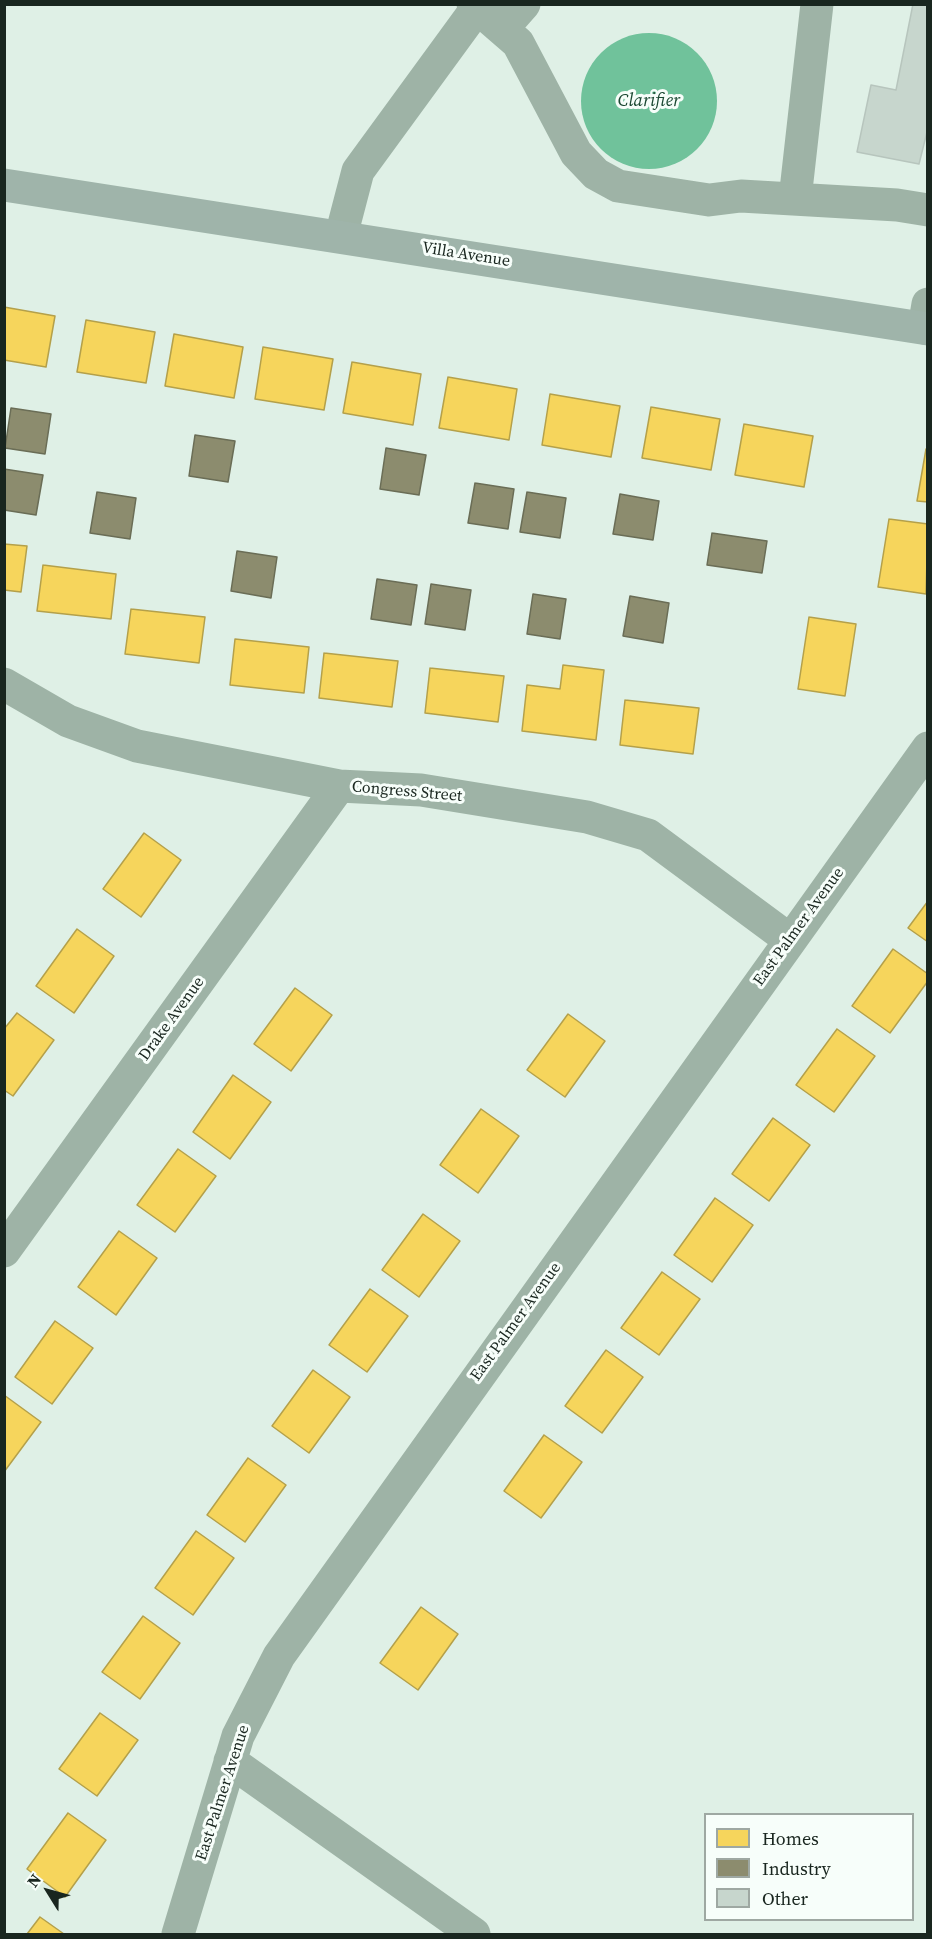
<!DOCTYPE html>
<style>
body{margin:0}
#map{position:relative;width:932px;height:1939px;overflow:hidden;background:#dff0e6;font-family:"Source Serif 4",serif}
canvas{display:block}
.frame{position:absolute;inset:0;border:6px solid #19261f;pointer-events:none}
.legend{position:absolute;left:704px;top:1813px;width:210px;height:108px;box-sizing:border-box;background:#f7fefa;border:2px solid #9ea8a2;margin:0;padding:8px 10px;list-style:none;font-size:18px;color:#19261f}
.legend li{display:flex;align-items:center;gap:12px;height:30px}
.legend b{width:30px;border:2px solid #9ea8a2}
.north{position:absolute;left:18px;top:1861px;width:60px;height:60px;-webkit-text-stroke:4px #f7fefa;paint-order:stroke;rotate:307deg;font-size:16px;font-weight:700;line-height:24px;text-align:center;color:#19261f}
.north::after{content:'';display:block;margin:auto;width:21px;height:27px;background:#19261f;clip-path:polygon(50% 0,100% 100%,50% 72%,0 100%)}
</style>
<div id="map">
<canvas width="932" height="1939"></canvas>
<div class="frame"></div>
<ul class="legend">
<li><b style="height:16px;background:#f6d55c"></b>Homes</li>
<li><b style="height:16px;background:#8c8c6e"></b>Industry</li>
<li><b style="height:16px;background:#c7d6cd"></b>Other</li>
</ul>
<div class="north">N</div>
</div>
<script>
const g = document.querySelector('canvas').getContext('2d');
g.lineJoin = 'round';
function paint(path, color) { g.fillStyle = color; g.fill(path, 'evenodd'); }
const shape = rows => new Path2D(rows.map(r => 'M' + r).join(''));
function strokePath(path, color, width, dash) { g.strokeStyle = color; g.lineWidth = width; g.lineCap = dash ? 'butt' : 'round'; g.setLineDash(dash || []); g.stroke(path); }
function label(font, color, halo, rows, align = 'center') {
  g.font = font + ' "Source Serif 4",serif'; g.lineWidth = 6; g.setLineDash([]); g.textBaseline = 'middle'; g.strokeStyle = halo; g.fillStyle = color; for (const [text, x, y, turn = 0] of rows) {
    g.save(); g.translate(x, y); g.rotate((+turn || 0) * Math.PI / 180); g.textAlign = isNaN(turn) ? turn : align; if (halo) g.strokeText(text, 0, 0); g.fillText(text, 0, 0); g.restore();
  }
}
const water = shape([
 '581 101a68 68 0 1 1 136 0a68 68 0 1 1-136 0Z'
]);
const homes = shape([
 [4,307,55,316,46,367,4,360,4,307],
 [86,320,155,332,146,383,77,372,86,320],
 [174,334,243,347,234,398,165,386,174,334],
 [263,347,333,359,324,410,255,399,263,347],
 [352,362,421,374,413,425,343,413,352,362],
 [448,377,517,389,509,440,439,428,448,377],
 [550,394,620,406,611,457,542,445,550,394],
 [651,407,720,419,711,470,642,458,651,407],
 [744,424,813,436,804,487,735,475,744,424],
 [926,449,928,450,928,502,917,501,926,449],
 [889,519,928,524,926,594,878,587,889,519],
 [4,544,27,546,21,592,4,590,4,544],
 [43,565,116,574,111,619,37,611,43,565],
 [131,609,205,617,199,663,125,654,131,609],
 [809,617,856,624,845,696,798,689,809,617],
 [235,639,309,647,304,693,230,685,235,639],
 [324,653,398,661,392,707,319,698,324,653],
 [563,665,604,670,596,740,522,731,527,685,560,689,563,665],
 [430,668,504,676,498,722,425,713,430,668],
 [625,700,699,708,693,754,620,745,625,700],
 [144,833,181,860,141,917,103,889,144,833],
 [928,901,928,942,908,928,928,901],
 [77,929,114,956,74,1013,36,986,77,929],
 [893,949,928,974,928,981,890,1033,852,1006,893,949],
 [295,988,332,1015,291,1071,254,1044,295,988],
 [17,1013,54,1040,13,1096,4,1090,4,1029,17,1013],
 [568,1014,605,1041,565,1097,527,1070,568,1014],
 [837,1029,875,1056,834,1112,796,1085,837,1029],
 [233,1075,271,1102,230,1159,193,1132,233,1075],
 [481,1109,519,1136,478,1193,440,1165,481,1109],
 [773,1118,810,1145,769,1201,732,1174,773,1118],
 [178,1149,216,1176,175,1232,137,1205,178,1149],
 [715,1198,753,1225,712,1282,674,1255,715,1198],
 [423,1214,460,1241,419,1297,382,1270,423,1214],
 [119,1231,157,1258,116,1315,78,1287,119,1231],
 [662,1272,700,1299,659,1355,621,1328,662,1272],
 [370,1289,408,1316,367,1372,329,1345,370,1289],
 [55,1321,93,1348,52,1404,15,1377,55,1321],
 [606,1350,643,1377,602,1433,565,1406,606,1350],
 [313,1370,350,1397,309,1453,272,1426,313,1370],
 [4,1395,41,1422,4,1472,4,1395],
 [544,1435,582,1462,541,1518,504,1491,544,1435],
 [248,1458,286,1485,245,1542,207,1515,248,1458],
 [196,1531,234,1558,193,1615,155,1588,196,1531],
 [421,1607,458,1634,418,1690,380,1663,421,1607],
 [143,1616,180,1643,140,1699,102,1672,143,1616],
 [100,1713,138,1740,97,1796,59,1769,100,1713],
 [68,1813,106,1840,65,1897,27,1869,68,1813],
 [40,1917,64,1934,27,1934,40,1917]
]);
const industry = shape([
 [11,408,51,414,45,454,5,448,11,408],
 [195,435,235,441,228,482,189,476,195,435],
 [386,448,426,455,419,495,380,489,386,448],
 [4,469,43,475,36,515,4,510,4,469],
 [475,483,514,489,508,529,468,523,475,483],
 [97,492,136,498,130,539,90,533,97,492],
 [527,492,566,498,560,538,520,532,527,492],
 [620,494,659,501,653,540,613,534,620,494],
 [712,533,767,541,762,573,707,565,712,533],
 [237,551,277,557,271,598,231,591,237,551],
 [377,579,417,585,411,625,371,619,377,579],
 [431,584,471,590,465,630,425,624,431,584],
 [533,594,566,599,560,639,527,634,533,594],
 [630,596,669,603,663,643,623,636,630,596]
]);
const building = shape([
 [913,4,928,4,928,128,919,164,857,152,871,85,896,90,913,4]
]);
const minor = shape([
 [473,4,518,43,576,153,596,174,618,186,709,200,741,196,897,205,928,210],
 [502,29,524,4],
 [795,199,817,4],
 [341,236,358,171,477,8],
 [924,328,928,304],
 [4,684,68,721,137,746,339,786,421,790,587,817,648,835,790,940],
 [4,1251,339,786],
 [230,1761,474,1934],
 [178,1934,238,1736,279,1656,928,748]
]);
const major = shape([
 [4,185,928,329]
]);
const streetNames = [
 ["Villa Avenue",466,255,9],
 ["Congress Street",407,792,5],
 ["East Palmer Avenue",799,927,-54],
 ["Drake Avenue",172,1019,-54],
 ["East Palmer Avenue",516,1322,-54],
 ["East Palmer Avenue",223,1793,-72]
];
const waterNames = [
 ["Clarifier",649,101]
];
paint(water, '#70c29b');
paint(homes, '#f6d55c');
strokePath(homes, '#b4a04a', 1.5);
paint(industry, '#8c8c6e');
strokePath(industry, '#6a6d56', 1.5);
paint(building, '#c7d6cd');
strokePath(building, '#b7c5bd', 1.5);
strokePath(minor, '#9eb3a6', 33);
strokePath(major, '#9fb4aa', 33);
label('16px', '#19261f', '#f7fefa', streetNames);
label('italic 18px', '#1b4832', '#f7fefa', waterNames);
</script>
